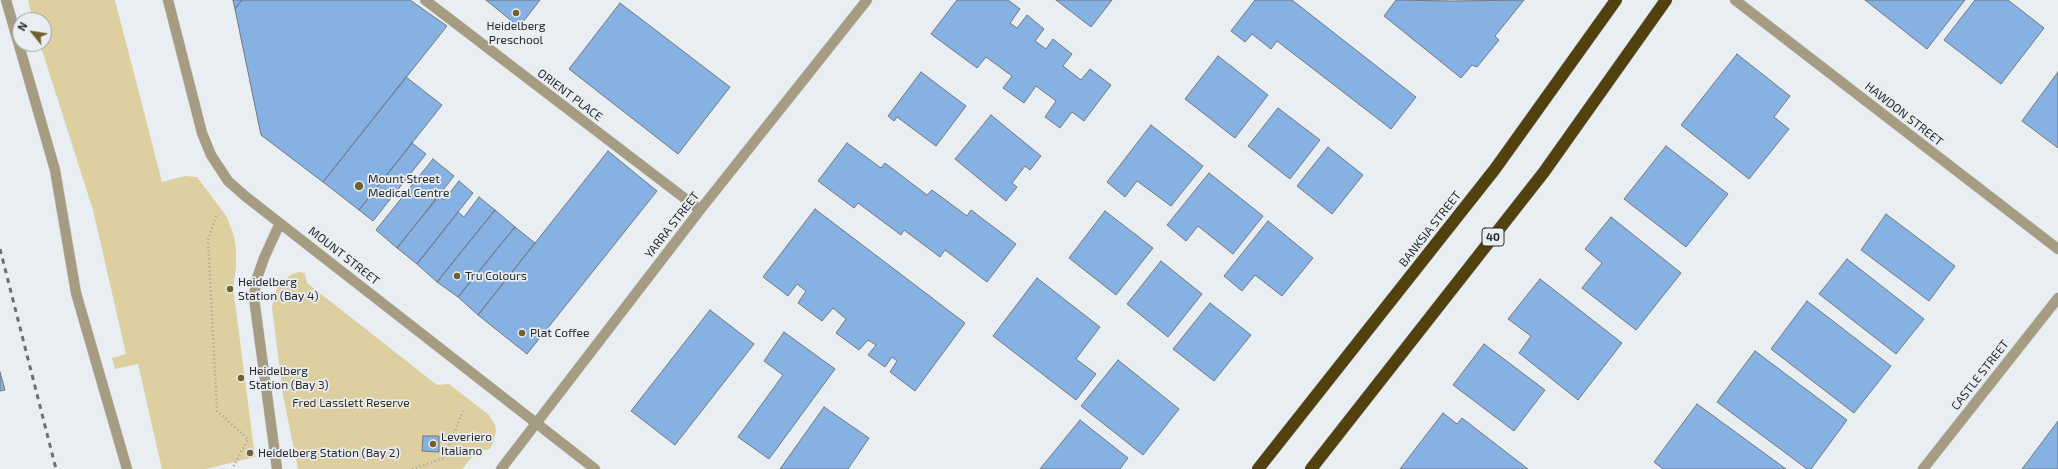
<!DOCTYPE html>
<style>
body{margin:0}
#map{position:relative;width:2058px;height:469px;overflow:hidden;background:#e9eef3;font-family:"Exo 2",sans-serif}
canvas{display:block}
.north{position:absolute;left:12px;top:12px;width:40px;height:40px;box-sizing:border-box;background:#e9eef3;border:1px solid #9ca0a3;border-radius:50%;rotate:300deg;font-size:11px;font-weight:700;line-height:16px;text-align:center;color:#292a2c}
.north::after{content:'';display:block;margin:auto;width:14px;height:18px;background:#72612f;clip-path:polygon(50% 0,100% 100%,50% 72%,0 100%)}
</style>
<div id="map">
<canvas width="2058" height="469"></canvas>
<div class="north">N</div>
</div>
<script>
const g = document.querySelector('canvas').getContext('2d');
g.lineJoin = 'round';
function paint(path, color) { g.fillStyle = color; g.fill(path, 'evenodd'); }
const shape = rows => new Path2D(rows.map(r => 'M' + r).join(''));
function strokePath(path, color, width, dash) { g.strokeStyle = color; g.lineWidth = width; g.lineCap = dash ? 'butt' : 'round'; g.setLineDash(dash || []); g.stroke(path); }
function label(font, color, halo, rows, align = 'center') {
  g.font = font + ' "Exo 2",sans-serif'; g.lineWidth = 3.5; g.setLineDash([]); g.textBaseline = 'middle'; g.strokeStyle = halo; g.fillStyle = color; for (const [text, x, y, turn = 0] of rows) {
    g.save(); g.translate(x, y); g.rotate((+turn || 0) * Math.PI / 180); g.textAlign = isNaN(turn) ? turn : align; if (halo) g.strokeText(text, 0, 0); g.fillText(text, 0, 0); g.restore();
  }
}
const green = shape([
 [28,0,115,0,162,182,185,176,197,177,227,217,234,236,236,249,236,268,233,287,255,457,206,469,162,469,138,364,115,369,112,358,126,354,93,210,40,44,44,44,44,20,33,20],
 [299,272,305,273,307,283,437,385,449,384,489,415,495,425,496,431,493,443,490,449,477,451,462,469,298,469,283,395,272,307,276,290,281,283,292,274]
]);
const building = shape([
 [233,0,242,0,235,9,233,0],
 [242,0,410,0,447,26,323,182,261,135,235,9,242,0],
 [486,0,540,0,519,27,486,0],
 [957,0,1008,0,1020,9,1010,23,1017,28,1027,15,1044,29,1035,41,1046,49,1053,39,1072,54,1063,66,1081,80,1090,69,1111,85,1084,121,1072,112,1060,128,1045,117,1056,101,1036,86,1024,103,1003,88,1012,76,986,57,977,68,931,34,957,0],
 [1056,0,1112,0,1091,27,1056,0],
 [1255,0,1292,0,1416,97,1391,129,1277,41,1271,49,1252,34,1245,42,1231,31,1255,0],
 [1396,0,1452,1,1524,0,1495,36,1499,40,1477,67,1472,65,1461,78,1384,16,1396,0],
 [1865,0,1965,0,1927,49,1865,0],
 [1975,0,2008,0,2044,28,2001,84,1944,40,1975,0],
 [620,3,730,87,678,154,569,69,620,3],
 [1737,54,1790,96,1774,117,1789,129,1749,179,1681,125,1737,54],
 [1218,56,1268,95,1235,138,1185,99,1218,56],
 [921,72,966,106,936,146,897,117,894,121,888,116,921,72],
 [2058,72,2058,148,2022,121,2058,72],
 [406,77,442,105,359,210,323,182,406,77],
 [1278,108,1320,140,1290,179,1248,146,1278,108],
 [991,115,1041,156,1030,170,1025,166,1012,183,1017,187,1006,201,955,159,991,115],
 [1151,125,1203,166,1171,206,1137,181,1125,197,1107,182,1151,125],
 [412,143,426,154,373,221,359,210,412,143],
 [847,143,881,168,885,163,927,195,932,190,967,216,971,210,1016,244,987,282,945,250,940,257,904,230,901,235,858,203,854,208,818,181,847,143],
 [1666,146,1728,194,1686,247,1624,199,1666,146],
 [1328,147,1363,175,1332,214,1297,186,1328,147],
 [608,151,657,191,527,354,478,315,608,151],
 [433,159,454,176,397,248,376,230,433,159],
 [1209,173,1263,216,1233,254,1198,226,1186,241,1167,225,1209,173],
 [459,181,473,193,417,264,397,248,439,196,444,200,459,181],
 [479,197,495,210,437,282,417,264,458,212,464,217,479,197],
 [815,209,965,323,915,391,890,372,897,361,892,357,885,367,868,355,876,345,868,340,859,350,836,333,846,319,833,308,822,321,798,303,806,291,797,284,788,296,763,277,815,209],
 [495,210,515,227,458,297,437,282,495,210],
 [1105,211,1153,248,1116,295,1069,258,1105,211],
 [1886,214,1955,266,1929,301,1861,250,1886,214],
 [1611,217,1681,273,1636,330,1582,288,1602,263,1585,249,1611,217],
 [1268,221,1313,258,1282,296,1255,275,1242,291,1224,276,1268,221],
 [515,227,535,243,478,315,458,297,515,227],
 [1847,259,1924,319,1896,354,1819,294,1847,259],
 [1161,261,1202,294,1168,337,1127,304,1161,261],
 [1037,278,1100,327,1076,359,1096,374,1076,400,993,336,1037,278],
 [1540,279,1622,343,1578,400,1519,353,1531,336,1508,319,1540,279],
 [1807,301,1891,366,1854,413,1771,349,1807,301],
 [1210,303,1251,335,1214,381,1173,349,1210,303],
 [710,310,754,344,675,445,631,411,710,310],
 [784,332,835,369,769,459,738,437,783,375,764,361,784,332],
 [1484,344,1545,390,1514,431,1453,385,1484,344],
 [1755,351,1847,420,1811,469,1807,469,1717,402,1755,351],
 [1118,360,1179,409,1143,455,1081,406,1118,360],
 [0,372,5,390,0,391,0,372],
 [1697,404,1786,469,1663,469,1654,462,1697,404],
 [824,407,869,438,848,469,780,469,824,407],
 [1443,413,1457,424,1462,418,1528,469,1400,469,1443,413],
 [1080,420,1128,458,1120,469,1040,469,1080,420],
 [2058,421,2058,469,2022,469,2058,421],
 [423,436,439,436,439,452,422,451,423,436]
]);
const path = shape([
 [216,216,208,240,217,411,248,439,232,469],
 [412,469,444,458,463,411]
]);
const minor = shape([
 [6,0,55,170,76,293,127,469],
 [168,0,202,133,211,155,228,181,245,196,595,469],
 [425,0,700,210],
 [1735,0,2058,249],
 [277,469,254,298,256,281,264,258,280,223],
 [501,469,700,210,867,0],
 [1923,469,2058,298]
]);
const highway = shape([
 [1258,469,1495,169,1616,0],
 [1311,469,1544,172,1666,0]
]);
const rail = shape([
 [0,249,56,469]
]);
const markers = [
 [516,13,4,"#72612f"],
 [359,186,5,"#72612f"],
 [457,276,4,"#72612f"],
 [230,289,4,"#72612f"],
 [522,333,4,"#72612f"],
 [241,378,4,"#72612f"],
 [433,444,4,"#72612f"],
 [250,453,4,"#72612f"]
];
const shields = [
 [1493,237,22]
];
const shieldNames = [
 ["40",1493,237]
];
const poiNames = [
 ["Heidelberg",516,26,"center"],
 ["Preschool",516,40,"center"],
 ["Mount Street",368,179],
 ["Medical Centre",368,193],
 ["Tru Colours",465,276],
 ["Heidelberg",238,282],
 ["Station (Bay 4)",238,296],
 ["Plat Coffee",530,333],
 ["Heidelberg",249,371],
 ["Station (Bay 3)",249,385],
 ["Leveriero",441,437],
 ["Italiano",441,451],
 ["Heidelberg Station (Bay 2)",258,453]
];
const streetNames = [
 ["ORIENT PLACE",570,95,37],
 ["HAWDON STREET",1904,114,38],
 ["YARRA STREET",672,225,-52],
 ["BANKSIA STREET",1430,229,-52],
 ["MOUNT STREET",344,256,38],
 ["CASTLE STREET",1980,375,-52]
];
const parkNames = [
 ["Fred Lasslett Reserve",351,403]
];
paint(green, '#decfa0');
paint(building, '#85b1e3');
strokePath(building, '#74787c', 1);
strokePath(minor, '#c6cbcf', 11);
strokePath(highway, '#c6cbcf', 13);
strokePath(path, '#9ea2a6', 2.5, [1, 3]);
strokePath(minor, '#a59c81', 10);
strokePath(highway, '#50410f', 12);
strokePath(rail, '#6c6f72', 3, [5, 5]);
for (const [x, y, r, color] of markers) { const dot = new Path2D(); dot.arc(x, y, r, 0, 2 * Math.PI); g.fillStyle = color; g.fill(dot); strokePath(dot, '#e9eef3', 1.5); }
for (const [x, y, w] of shields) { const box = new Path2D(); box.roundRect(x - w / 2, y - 9, w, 18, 3); g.fillStyle = '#e9eef3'; g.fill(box); strokePath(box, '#292a2c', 1); }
label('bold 11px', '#292a2c', null, shieldNames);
label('12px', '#292a2c', '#e9eef3', poiNames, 'left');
label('12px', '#292a2c', '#e9eef3', streetNames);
label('12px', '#362d10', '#e9eef3', parkNames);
</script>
